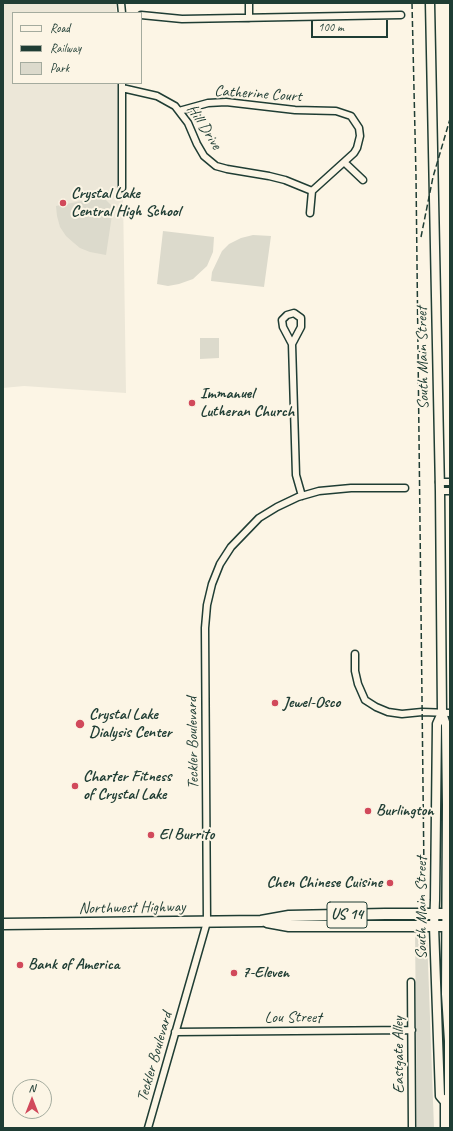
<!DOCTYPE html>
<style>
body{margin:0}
#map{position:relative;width:453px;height:1131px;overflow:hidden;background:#fcf5e5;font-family:Caveat,sans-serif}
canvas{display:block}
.frame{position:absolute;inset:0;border:4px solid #1f3d34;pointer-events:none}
.legend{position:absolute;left:12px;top:12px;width:130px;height:72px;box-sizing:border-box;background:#fcf5e5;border:1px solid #a4ab9e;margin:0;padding:5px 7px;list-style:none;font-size:12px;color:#1f3d34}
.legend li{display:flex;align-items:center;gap:8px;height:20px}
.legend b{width:20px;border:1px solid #a4ab9e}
.north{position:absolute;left:12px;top:1079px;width:40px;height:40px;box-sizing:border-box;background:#fcf5e5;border:1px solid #a4ab9e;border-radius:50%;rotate:0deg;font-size:11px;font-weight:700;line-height:16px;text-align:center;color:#1f3d34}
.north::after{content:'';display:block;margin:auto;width:14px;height:18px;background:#d1495b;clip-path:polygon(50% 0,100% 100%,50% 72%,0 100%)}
.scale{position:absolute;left:311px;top:20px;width:77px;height:18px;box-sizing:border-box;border:2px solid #1f3d34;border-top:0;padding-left:5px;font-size:12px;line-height:14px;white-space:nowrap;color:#1f3d34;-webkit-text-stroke:3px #fcf5e5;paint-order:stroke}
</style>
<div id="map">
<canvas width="453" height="1131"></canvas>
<div class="frame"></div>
<ul class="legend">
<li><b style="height:5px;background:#fcf5e5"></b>Road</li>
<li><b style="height:5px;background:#1f3d34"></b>Railway</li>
<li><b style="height:11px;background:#dcdacc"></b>Park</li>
</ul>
<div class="north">N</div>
<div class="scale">100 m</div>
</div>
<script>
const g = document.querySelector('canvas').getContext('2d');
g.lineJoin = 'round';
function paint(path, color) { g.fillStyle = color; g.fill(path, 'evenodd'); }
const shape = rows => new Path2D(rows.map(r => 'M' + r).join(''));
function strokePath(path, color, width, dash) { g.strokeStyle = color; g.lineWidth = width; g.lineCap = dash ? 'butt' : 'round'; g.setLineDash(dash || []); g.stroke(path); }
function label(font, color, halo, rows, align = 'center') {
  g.font = font + ' Caveat,sans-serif'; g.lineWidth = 4; g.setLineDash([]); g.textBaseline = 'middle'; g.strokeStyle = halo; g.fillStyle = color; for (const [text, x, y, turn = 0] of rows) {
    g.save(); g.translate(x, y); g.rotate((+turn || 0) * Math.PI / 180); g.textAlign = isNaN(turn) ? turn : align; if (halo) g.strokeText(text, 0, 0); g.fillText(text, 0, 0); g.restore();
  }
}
const built = shape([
 [3,3,116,3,116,13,13,13,13,83,119,83,123,196,126,393,24,386,3,388]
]);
const green = shape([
 [97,198,106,200,111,205,112,208,112,215,106,255,90,252,80,248,74,243,66,236,60,227,57,216,56,206],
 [163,231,214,237,213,252,207,266,193,279,179,284,168,286,157,284],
 [253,235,271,236,264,287,211,281,212,272,222,251,229,244,241,238],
 [200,338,219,338,219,358,200,359],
 [415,931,424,931,427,935,434,1128,417,1128]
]);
const minor = shape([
 [121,3,122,13],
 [249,3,249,18],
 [141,15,182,19,401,15],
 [122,88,157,96,175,106,188,123,197,144,204,156,216,166,227,169,269,176,285,180,312,191],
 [179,111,208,103,226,102,295,110,336,111,351,116,359,128,360,136,357,148,354,153,312,191,310,213],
 [344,162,363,180],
 [122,188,122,83],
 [292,344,283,327,282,320,287,315,294,313,301,318,301,327,292,344,296,475,302,496],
 [439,482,450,482],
 [440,491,450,491],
 [355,654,355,671,358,684,365,700,376,707,388,712,402,714,422,712,450,713],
 [411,982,412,1128],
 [175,1032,412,1030],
 [148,1128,207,922,205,628,207,605,212,584,220,564,231,547,259,518,277,507,298,497,319,491,351,488,405,488]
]);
const tertiary = shape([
 [430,3,440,491,442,713,446,725,447,805,446,994,449,1041,449,1096,445,1102,445,1128],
 [442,713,437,724,435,900,434,926,440,1096,445,1102]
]);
const primary = shape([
 [267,922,289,926,450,926],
 [3,924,261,921,289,916,385,914,450,914]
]);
const rail = shape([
 [412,3,416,176,424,872],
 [421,237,433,177,450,119]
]);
const markers = [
 [63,203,4,"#d1495b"],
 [192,403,4,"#d1495b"],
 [275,703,4,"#d1495b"],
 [80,724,5,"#d1495b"],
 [75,786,4,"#d1495b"],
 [368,811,4,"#d1495b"],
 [151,835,4,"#d1495b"],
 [390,883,4,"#d1495b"],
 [20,965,4,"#d1495b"],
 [234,973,4,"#d1495b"]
];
const shields = [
 [347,915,40]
];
const shieldNames = [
 ["US 14",347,915]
];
const streetNames = [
 ["Catherine Court",258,94,4],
 ["Hill Drive",204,127,57],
 ["South Main Street",423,358,-91],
 ["Teckler Boulevard",193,743,-91],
 ["Northwest Highway",132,908,-1],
 ["South Main Street",422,908,-90],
 ["Lou Street",293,1018],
 ["Eastgate Alley",399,1055,-90],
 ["Teckler Boulevard",155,1057,-74]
];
const poiNames = [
 ["Crystal Lake",71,194],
 ["Central High School",71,212],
 ["Immanuel",200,394],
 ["Lutheran Church",200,412],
 ["Jewel-Osco",283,703],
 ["Crystal Lake",89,715],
 ["Dialysis Center",89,733],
 ["Charter Fitness",83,777],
 ["of Crystal Lake",83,795],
 ["Burlington",376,811],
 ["El Burrito",159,835],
 ["Chen Chinese Cuisine",382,883,"right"],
 ["Bank of America",28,965],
 ["7-Eleven",242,973]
];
paint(built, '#ece7d8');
paint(green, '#dcdacc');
strokePath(minor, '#1f3d34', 9);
strokePath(tertiary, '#1f3d34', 11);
strokePath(primary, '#1f3d34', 13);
strokePath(minor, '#fcf5e5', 6);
strokePath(tertiary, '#fcf5e5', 8);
strokePath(primary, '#fcf5e5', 10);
strokePath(rail, '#1f3d34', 1.5, [6, 3]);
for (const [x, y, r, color] of markers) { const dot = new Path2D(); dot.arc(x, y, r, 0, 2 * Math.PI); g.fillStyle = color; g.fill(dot); strokePath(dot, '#fcf5e5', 1.5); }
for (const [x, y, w] of shields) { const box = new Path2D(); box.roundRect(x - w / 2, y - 13, w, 26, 3); g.fillStyle = '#fcf5e5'; g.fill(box); strokePath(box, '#1f3d34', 1); }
label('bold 15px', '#1f3d34', null, shieldNames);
label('16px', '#1f3d34', '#fcf5e5', streetNames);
label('bold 16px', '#1f3d34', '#fcf5e5', poiNames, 'left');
</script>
